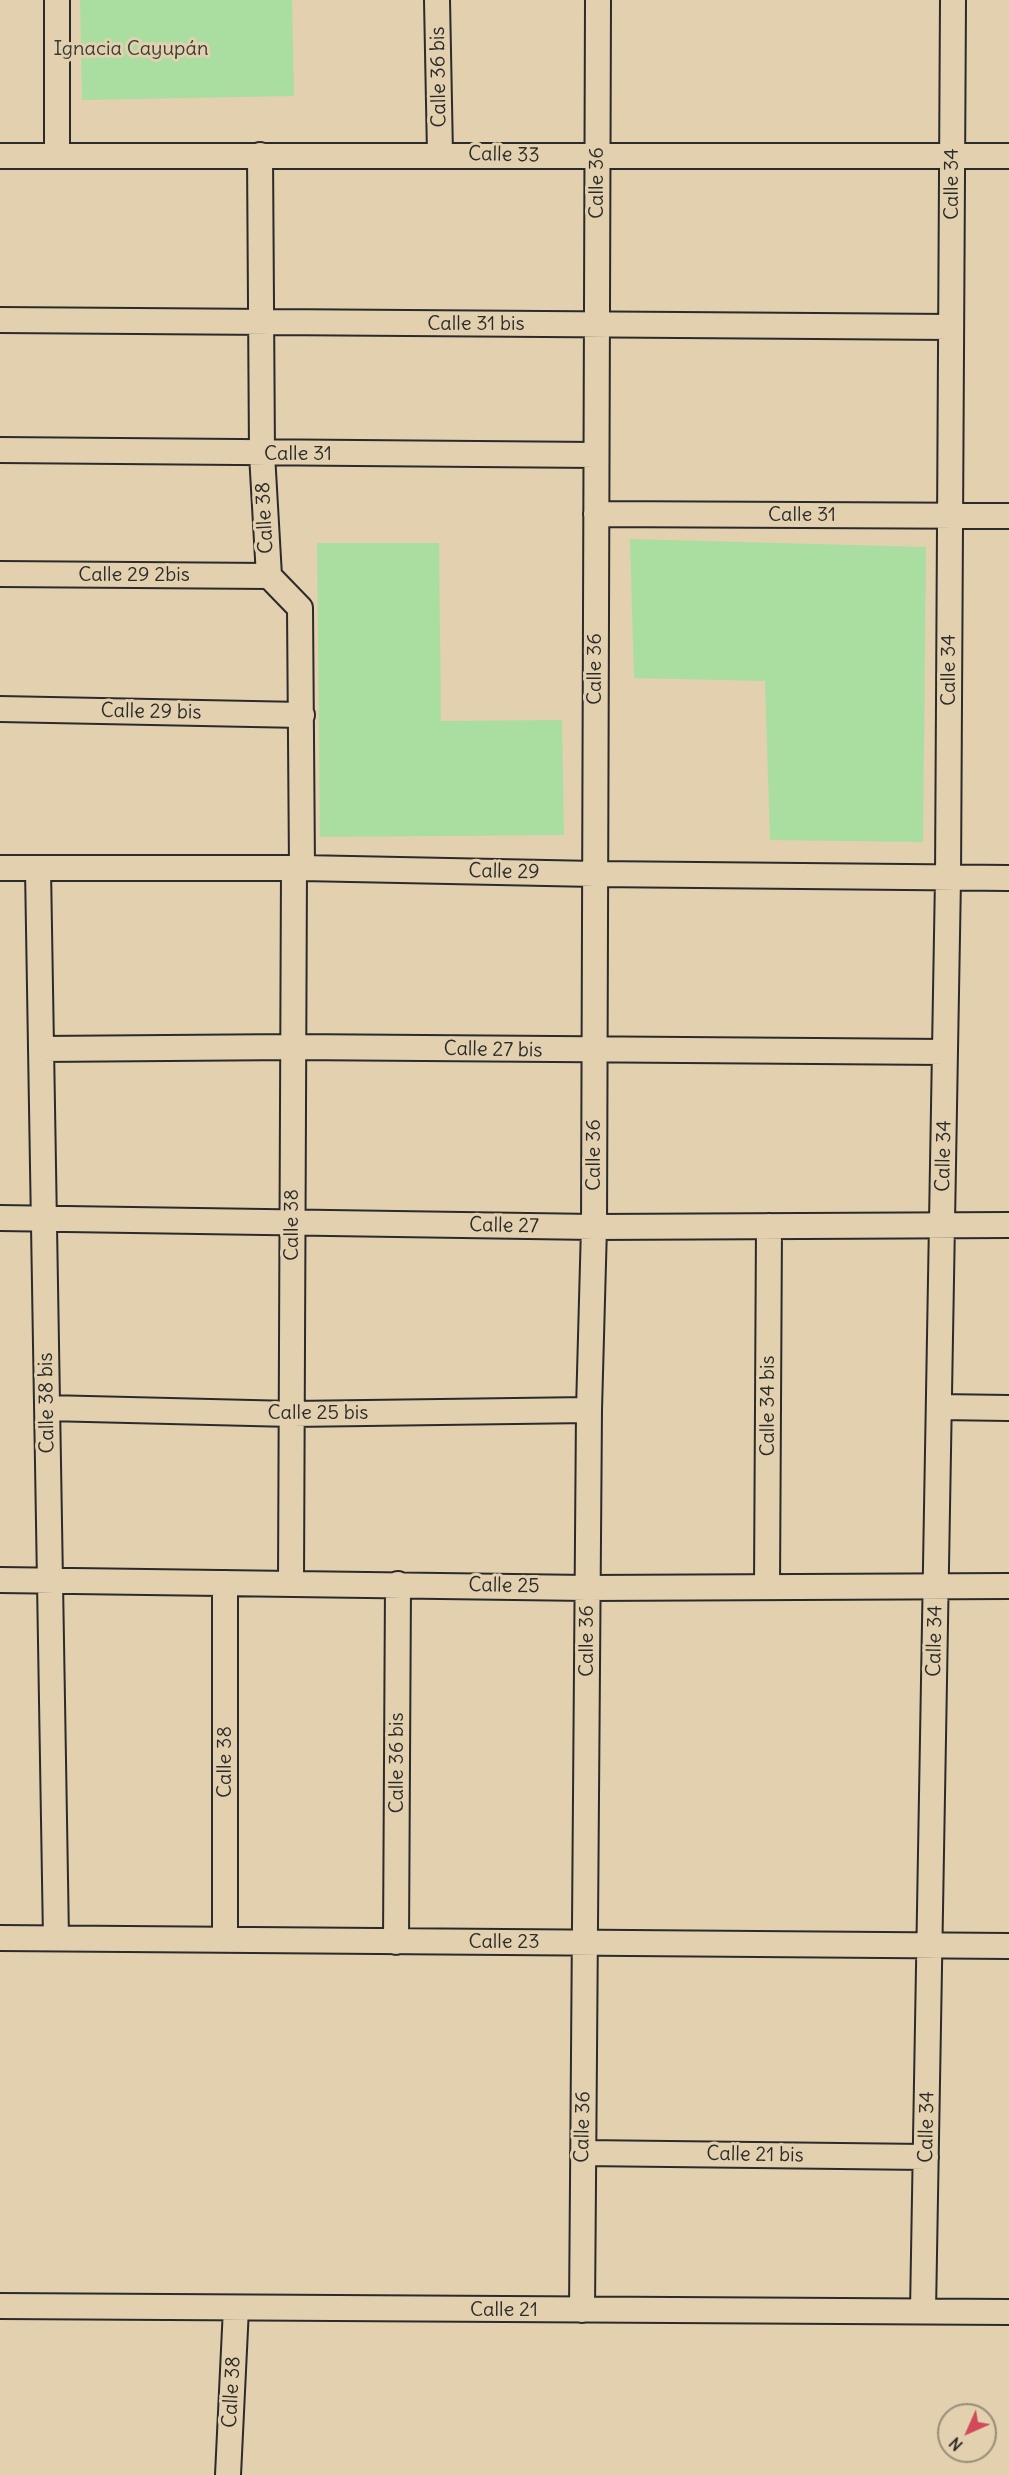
<!DOCTYPE html>
<meta charset="utf-8">
<style>
body{margin:0}
#map{position:relative;width:1009px;height:2475px;overflow:hidden;background:#e2d0ae;font-family:Delius,sans-serif}
canvas{display:block}
.north{position:absolute;left:937px;top:2403px;width:60px;height:60px;box-sizing:border-box;background:#e2d0ae;border:2px solid #998e7a;border-radius:50%;rotate:225deg;font-size:16px;font-weight:700;line-height:24px;text-align:center;color:#2b2b2b}
.north::after{content:'';display:block;margin:auto;width:21px;height:27px;background:#d1495b;clip-path:polygon(50% 0,100% 100%,50% 72%,0 100%)}
</style>
<div id="map">
<canvas width="1009" height="2475"></canvas>
<div class="north">N</div>
</div>
<script>
const g = document.querySelector('canvas').getContext('2d');
g.lineJoin = 'round';
function paint(path, color) { g.fillStyle = color; g.fill(path, 'evenodd'); }
const shape = rows => new Path2D(rows.map(r => 'M' + r).join(''));
function strokePath(path, color, width, dash) { g.strokeStyle = color; g.lineWidth = width; g.lineCap = dash ? 'butt' : 'round'; g.setLineDash(dash || []); g.stroke(path); }
function label(font, color, halo, rows, align = 'center') {
  g.font = font + ' Delius,sans-serif'; g.lineWidth = 6; g.setLineDash([]); g.textBaseline = 'middle'; g.strokeStyle = halo; g.fillStyle = color; for (const [text, x, y, turn = 0] of rows) {
    g.save(); g.translate(x, y); g.rotate((+turn || 0) * Math.PI / 180); g.textAlign = isNaN(turn) ? turn : align; if (halo) g.strokeText(text, 0, 0); g.fillText(text, 0, 0); g.restore();
  }
}
const green = shape([
 [80,0,292,0,294,96,82,100],
 [630,539,926,547,923,842,770,840,765,681,634,678],
 [317,543,439,543,441,721,562,720,564,835,320,837]
]);
const minor = shape([
 [437,0,440,154],
 [260,155,262,454,269,576,300,608,302,868],
 [0,156,1009,156],
 [57,156,57,0],
 [0,320,951,327],
 [0,450,596,455],
 [596,514,1009,516],
 [0,574,269,576],
 [0,709,302,715],
 [0,868,302,868,595,874,1009,878],
 [38,869,56,1938],
 [41,1049,293,1047,945,1052],
 [0,1218,594,1227,1009,1225],
 [939,1407,1009,1408],
 [47,1408,292,1414,589,1410],
 [0,1580,587,1588,1009,1586],
 [291,1582,294,868],
 [225,1583,225,1940],
 [767,1586,769,1226],
 [0,1938,1009,1946],
 [396,1942,398,1584],
 [583,2153,926,2157],
 [0,2306,1009,2312],
 [582,2310,589,1410,594,1227,598,0],
 [923,2311,948,878,953,0],
 [228,2475,236,2308]
]);
const parkNames = [
 ["Ignacia Cayupán",131,49]
];
const streetNames = [
 ["Calle 36 bis",439,77,-91],
 ["Calle 33",504,155,1],
 ["Calle 36",597,183,-90],
 ["Calle 34",952,184,-90],
 ["Calle 31 bis",476,324],
 ["Calle 31",298,454],
 ["Calle 31",802,515],
 ["Calle 38",265,518,-93],
 ["Calle 29 2bis",134,575],
 ["Calle 36",595,669,-90],
 ["Calle 34",949,670,-90],
 ["Calle 29 bis",151,712,1],
 ["Calle 29",504,872,1],
 ["Calle 27 bis",493,1050,1],
 ["Calle 36",594,1155,-90],
 ["Calle 34",944,1156,-89],
 ["Calle 38",292,1225,-90],
 ["Calle 27",504,1226,1],
 ["Calle 38 bis",47,1403,-91],
 ["Calle 34 bis",768,1406,-90],
 ["Calle 25 bis",318,1413],
 ["Calle 25",504,1586,1],
 ["Calle 36",587,1641,-90],
 ["Calle 34",935,1641,-89],
 ["Calle 38",225,1762,-90],
 ["Calle 36 bis",397,1763,-90],
 ["Calle 23",504,1942],
 ["Calle 36",583,2127,-89],
 ["Calle 34",927,2127,-89],
 ["Calle 21 bis",755,2155,1],
 ["Calle 21",504,2310],
 ["Calle 38",232,2392,-87]
];
paint(green, '#aadea0');
strokePath(minor, '#2b2b2b', 28);
strokePath(minor, '#e2d0ae', 24);
label('20px', '#383d37', '#e2d0ae', parkNames);
label('20px', '#2b2b2b', '#e2d0ae', streetNames);
</script>
